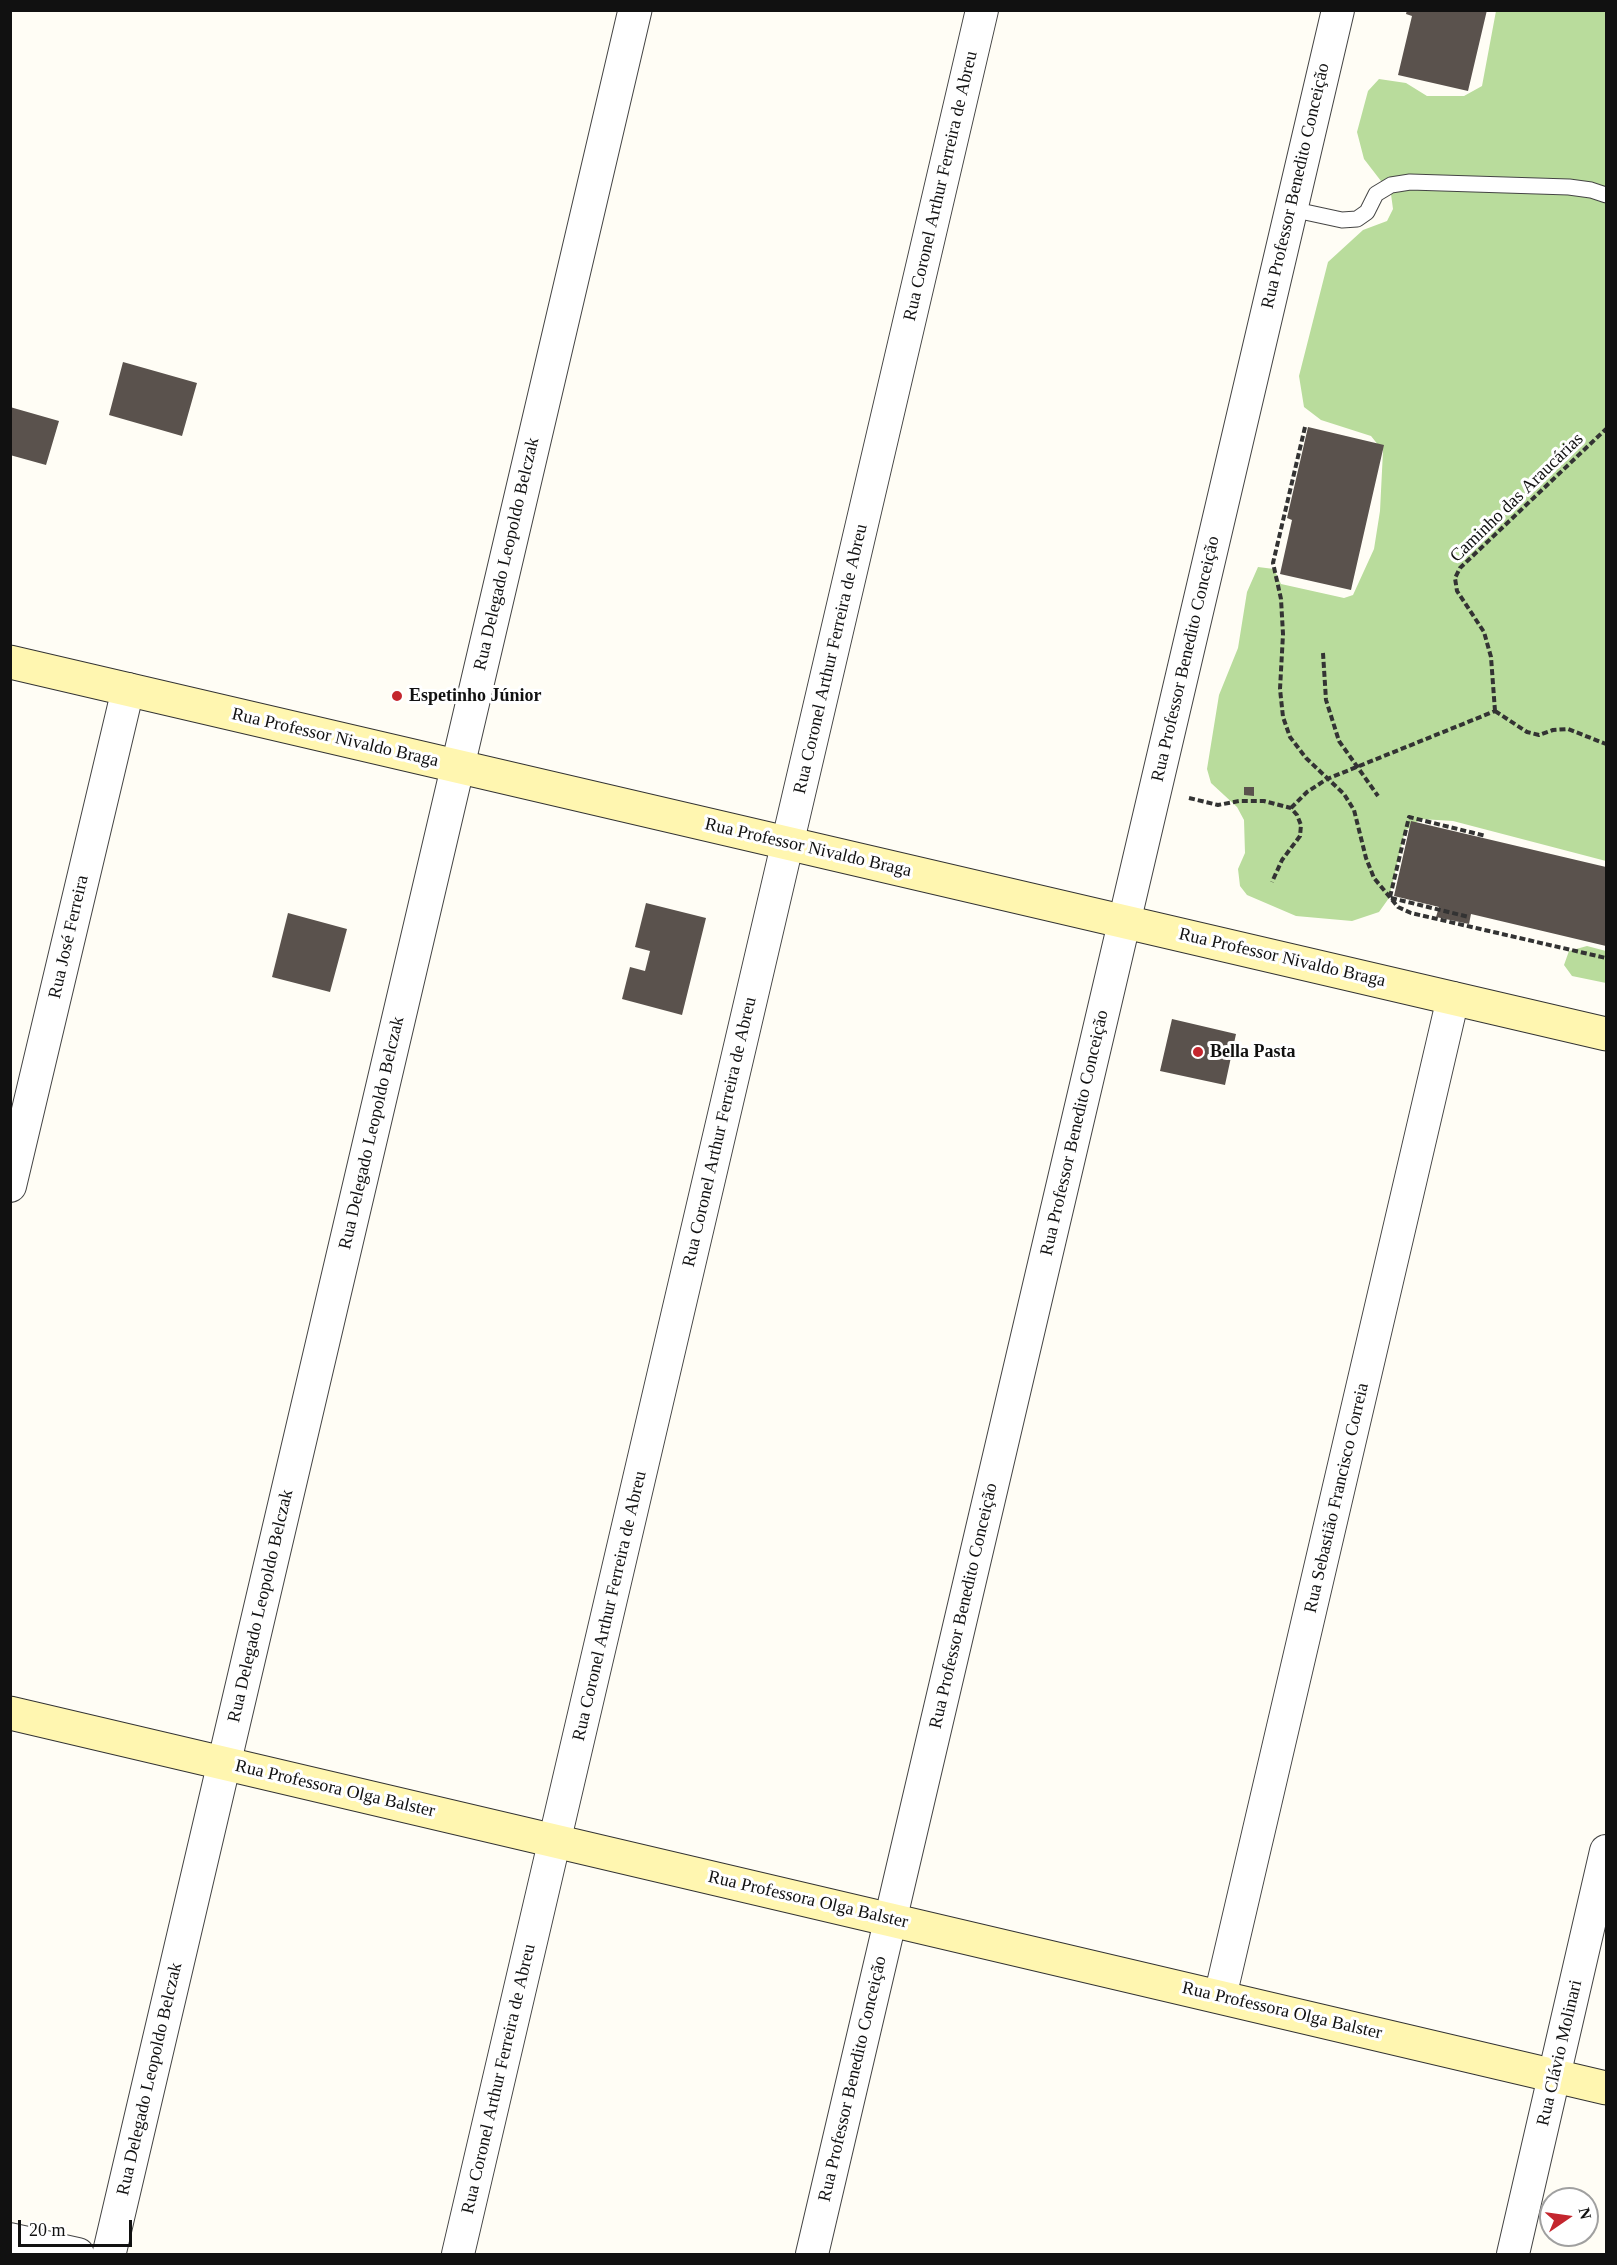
<!DOCTYPE html>
<meta charset="utf-8">
<style>
body{margin:0}
#map{position:relative;width:1617px;height:2265px;overflow:hidden;background:#fffdf5;font-family:"Times New Roman",serif}
canvas{display:block}
.frame{position:absolute;inset:0;border:12px solid #111;pointer-events:none}
.north{position:absolute;left:1539px;top:2187px;width:60px;height:60px;box-sizing:border-box;background:#fff;border:2px solid #a0a0a0;border-radius:50%;rotate:77deg;font-size:16px;font-weight:700;line-height:24px;text-align:center;color:#111}
.north::after{content:'';display:block;margin:auto;width:21px;height:27px;background:#c4262e;clip-path:polygon(50% 0,100% 100%,50% 72%,0 100%)}
.scale{position:absolute;left:18px;top:2220px;width:114px;height:27px;box-sizing:border-box;border:3px solid #111;border-top:0;padding-left:8px;font-size:18px;line-height:21px;white-space:nowrap;color:#111;-webkit-text-stroke:4px #fff;paint-order:stroke}
</style>
<div id="map">
<canvas width="1617" height="2265"></canvas>
<div class="frame"></div>
<div class="north">N</div>
<div class="scale">20 m</div>
</div>
<script>
const g = document.querySelector('canvas').getContext('2d');
g.lineJoin = 'round';
function paint(path, color) { g.fillStyle = color; g.fill(path, 'evenodd'); }
const shape = rows => new Path2D(rows.map(r => 'M' + r).join(''));
function strokePath(path, color, width, dash) { g.strokeStyle = color; g.lineWidth = width; g.lineCap = dash ? 'butt' : 'round'; g.setLineDash(dash || []); g.stroke(path); }
function label(font, color, halo, rows, align = 'center') {
  g.font = font + ' "Times New Roman",serif'; g.lineWidth = 6; g.setLineDash([]); g.textBaseline = 'middle'; g.strokeStyle = halo; g.fillStyle = color; for (const [text, x, y, turn = 0] of rows) {
    g.save(); g.translate(x, y); g.rotate((+turn || 0) * Math.PI / 180); g.textAlign = isNaN(turn) ? turn : align; if (halo) g.strokeText(text, 0, 0); g.fillText(text, 0, 0); g.restore();
  }
}
const forest = shape([
 [1496,11,1606,11,1606,861,1453,821,1421,819,1405,831,1389,898,1379,912,1352,921,1296,916,1247,895,1240,886,1238,869,1245,853,1244,820,1237,807,1211,783,1207,769,1219,695,1238,648,1247,592,1258,567,1274,569,1281,584,1344,598,1353,595,1374,549,1380,511,1383,451,1371,436,1321,420,1304,407,1299,376,1328,262,1363,230,1387,221,1393,209,1391,194,1364,159,1357,132,1368,91,1379,79,1406,83,1427,96,1464,96,1482,86],
 [1587,946,1606,951,1606,983,1572,976,1564,965,1569,951]
]);
const building = shape([
 [1407,10,1487,10,1468,91,1398,75,1412,16,1406,14],
 [123,362,197,383,182,436,109,415],
 [10,407,59,421,46,465,10,455],
 [1308,427,1384,445,1351,590,1280,574,1292,520,1287,518],
 [1244,787,1254,787,1254,796,1244,795],
 [1411,821,1606,867,1606,946,1471,914,1469,924,1436,917,1439,907,1394,896],
 [646,903,706,918,682,1015,622,999,630,967,645,971,650,951,635,947],
 [288,913,347,929,330,992,272,977],
 [1172,1019,1236,1034,1225,1085,1160,1071]
]);
const path = shape([
 [1305,427,1273,563,1281,599,1283,634,1280,689,1283,717,1290,737,1306,758,1344,794,1354,810,1366,858,1374,878,1398,907,1411,913,1606,958],
 [1323,653,1326,700,1339,741,1378,796],
 [1495,711,1491,657,1484,632,1457,591,1455,578,1460,568,1606,429],
 [1495,711,1527,732,1539,735,1553,730,1568,729,1606,744],
 [1189,798,1218,805,1239,801,1264,801,1291,808,1297,815,1301,825,1300,836,1282,860,1272,882],
 [1291,808,1307,792,1327,779,1495,711],
 [1390,897,1409,817,1486,836],
 [1391,898,1469,917]
]);
const service = shape([
 [1291,209,1342,220,1357,219,1367,212,1376,194,1391,185,1410,182,1569,187,1591,190,1606,195]
]);
const minor = shape([
 [10,1186,128,689],
 [1220,1997,1453,998],
 [10,2239,78,2254],
 [458,2254,982,10],
 [812,2254,1338,10],
 [1513,2254,1606,1851]
]);
const tertiary = shape([
 [109,2254,635,10]
]);
const secondary = shape([
 [10,662,1606,1034],
 [10,1713,1606,2088]
]);
const markers = [
 [397,696,6,"#c4262e"],
 [1198,1052,6,"#c4262e"]
];
const streetNames = [
 ["Rua Coronel Arthur Ferreira de Abreu",941,186,-77],
 ["Rua Professor Benedito Conceição",1296,186,-77],
 ["Caminho das Araucárias",1517,498,-44],
 ["Rua Delegado Leopoldo Belczak",507,554,-77],
 ["Rua Coronel Arthur Ferreira de Abreu",831,659,-77],
 ["Rua Professor Benedito Conceição",1186,659,-77],
 ["Rua Professor Nivaldo Braga",335,738,13],
 ["Rua Professor Nivaldo Braga",808,848,13],
 ["Rua José Ferreira",69,937,-77],
 ["Rua Professor Nivaldo Braga",1282,958,13],
 ["Rua Coronel Arthur Ferreira de Abreu",720,1132,-77],
 ["Rua Delegado Leopoldo Belczak",372,1133,-77],
 ["Rua Professor Benedito Conceição",1075,1133,-77],
 ["Rua Sebastião Francisco Correia",1337,1498,-77],
 ["Rua Delegado Leopoldo Belczak",261,1606,-77],
 ["Rua Coronel Arthur Ferreira de Abreu",610,1606,-77],
 ["Rua Professor Benedito Conceição",964,1606,-77],
 ["Rua Professora Olga Balster",335,1789,13],
 ["Rua Professora Olga Balster",808,1900,13],
 ["Rua Professora Olga Balster",1282,2011,13],
 ["Rua Clávio Molinari",1560,2053,-77],
 ["Rua Delegado Leopoldo Belczak",150,2079,-77],
 ["Rua Coronel Arthur Ferreira de Abreu",499,2079,-77],
 ["Rua Professor Benedito Conceição",853,2079,-77]
];
const poiNames = [
 ["Espetinho Júnior",409,696],
 ["Bella Pasta",1210,1052]
];
paint(forest, '#b9dc9c');
paint(building, '#5a524d');
strokePath(service, '#444', 17);
strokePath(minor, '#444', 34);
strokePath(tertiary, '#444', 35);
strokePath(secondary, '#333', 35);
strokePath(path, '#333', 4, [6, 3]);
strokePath(service, '#fff', 15);
strokePath(minor, '#fff', 32);
strokePath(tertiary, '#fff', 33);
strokePath(secondary, '#fff6b0', 33);
for (const [x, y, r, color] of markers) { const dot = new Path2D(); dot.arc(x, y, r, 0, 2 * Math.PI); g.fillStyle = color; g.fill(dot); strokePath(dot, '#fff', 2); }
label('18px', '#111', '#fff', streetNames);
label('bold 18px', '#111', '#fff', poiNames, 'left');
</script>
